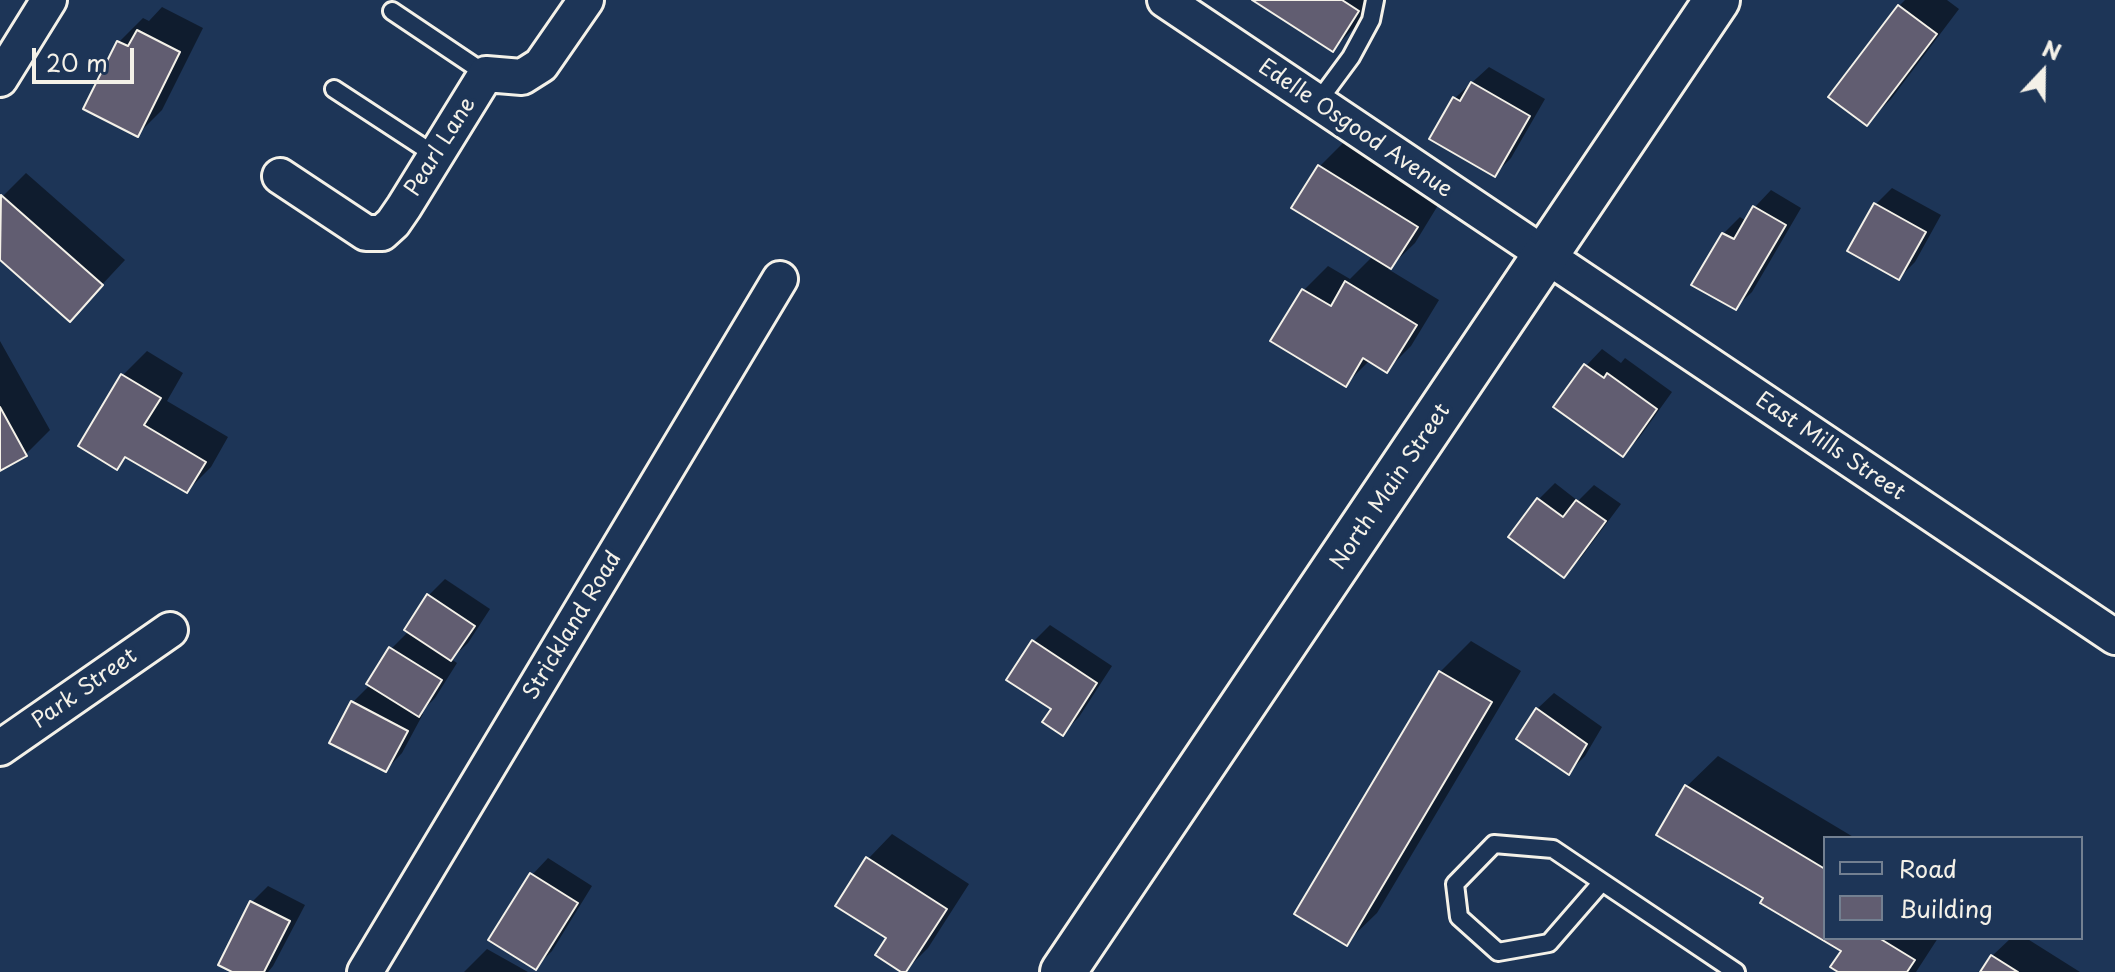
<!DOCTYPE html>
<style>
body{margin:0}
#map{position:relative;width:2115px;height:972px;overflow:hidden;background:#1d3557;font-family:"Playpen Sans",sans-serif}
canvas{display:block}
.legend{position:absolute;left:1823px;top:836px;width:260px;height:104px;box-sizing:border-box;background:#1d3557;border:2px solid #738091;margin:0;padding:10px 14px;list-style:none;font-size:24px;color:#f4f1e8}
.legend li{display:flex;align-items:center;gap:16px;height:40px}
.legend b{width:40px;border:2px solid #738091}
.north{position:absolute;left:2003px;top:32px;width:80px;height:80px;-webkit-text-stroke:6px #1d3557;paint-order:stroke;rotate:22deg;font-size:22px;font-weight:700;line-height:32px;text-align:center;color:#f4f1e8}
.north::after{content:'';display:block;margin:auto;width:28px;height:36px;background:#f4f1e8;clip-path:polygon(50% 0,100% 100%,50% 72%,0 100%)}
.scale{position:absolute;left:32px;top:48px;width:102px;height:36px;box-sizing:border-box;border:4px solid #f4f1e8;border-top:0;padding-left:10px;font-size:24px;line-height:28px;white-space:nowrap;color:#f4f1e8;-webkit-text-stroke:6px #1d3557;paint-order:stroke}
</style>
<div id="map">
<canvas width="2115" height="972"></canvas>
<ul class="legend">
<li><b style="height:10px;background:#1d3557"></b>Road</li>
<li><b style="height:22px;background:#615d71"></b>Building</li>
</ul>
<div class="north">N</div>
<div class="scale">20 m</div>
</div>
<script>
const g = document.querySelector('canvas').getContext('2d');
g.lineJoin = 'round';
function paint(path, color) { g.fillStyle = color; g.fill(path, 'evenodd'); }
const shape = rows => new Path2D(rows.map(r => 'M' + r).join(''));
function strokePath(path, color, width, dash) { g.strokeStyle = color; g.lineWidth = width; g.lineCap = dash ? 'butt' : 'round'; g.setLineDash(dash || []); g.stroke(path); }
function label(font, color, halo, rows, align = 'center') {
  g.font = font + ' "Playpen Sans",sans-serif'; g.lineWidth = 8; g.setLineDash([]); g.textBaseline = 'middle'; g.strokeStyle = halo; g.fillStyle = color; for (const [text, x, y, turn = 0] of rows) {
    g.save(); g.translate(x, y); g.rotate((+turn || 0) * Math.PI / 180); g.textAlign = isNaN(turn) ? turn : align; if (halo) g.strokeText(text, 0, 0); g.fillText(text, 0, 0); g.restore();
  }
}
const shadow = shape([
 [1256,0,1373,0,1357,25,1333,49],
 [1905,0,1947,0,1959,9,1891,99,1867,123,1899,6],
 [162,7,203,28,162,110,138,134,119,42,143,18,149,21],
 [1489,67,1545,99,1511,158,1495,174,1455,98],
 [1344,142,1440,202,1415,243,1388,269,1439,300,1411,346,1387,370,1370,360,1346,384,1273,340,1304,290,1328,266,1350,279,1373,256,1294,207,1320,166],
 [26,173,125,260,70,319,0,258,0,199],
 [1892,188,1941,215,1915,262,1899,278,1876,204],
 [1771,190,1801,208,1752,292,1735,308,1723,234,1740,217,1746,221,1755,207],
 [0,341,50,430,26,454,0,468],
 [1602,349,1621,363,1625,358,1672,392,1639,438,1623,455,1586,366],
 [147,351,183,373,167,401,228,437,211,467,187,491,128,456,117,468,123,375],
 [1555,483,1578,501,1594,485,1621,504,1580,559,1564,575,1538,500],
 [445,579,490,609,468,643,451,659,457,663,435,698,420,713,423,714,402,753,386,770,353,702,371,684,391,649,409,631,429,595],
 [1050,625,1112,666,1079,717,1063,733,1034,641],
 [1471,641,1521,671,1377,913,1346,943,1440,672],
 [1554,693,1602,727,1585,756,1569,772,1537,709],
 [1718,756,1855,838,1825,838,1825,938,1938,938,1916,972,1842,972,1844,950,1763,902,1765,898,1687,786],
 [892,834,969,884,928,948,904,972,888,937,868,859],
 [548,858,592,886,552,951,536,967,532,875],
 [268,886,305,905,273,966,268,972,237,972,252,902],
 [2011,938,2026,938,2080,972,1982,972,1992,956],
 [487,949,528,972,464,972]
]);
const building = shape([
 [1252,0,1342,0,1359,11,1333,52,1252,0],
 [1898,5,1937,34,1867,126,1828,97,1898,5],
 [137,30,180,52,138,137,83,109,117,41,128,46,137,30],
 [1471,82,1530,116,1495,177,1429,139,1453,97,1460,101,1471,82],
 [1318,165,1418,227,1391,269,1291,208,1318,165],
 [1,195,103,285,70,322,0,260,1,195],
 [1874,203,1926,232,1899,280,1847,251,1874,203],
 [1753,206,1786,225,1736,310,1691,285,1722,233,1734,239,1753,206],
 [1345,281,1417,325,1387,373,1363,358,1346,387,1270,341,1302,289,1331,306,1345,281],
 [1584,364,1604,378,1607,373,1657,409,1623,457,1553,407,1584,364],
 [121,374,161,398,144,425,206,462,187,493,125,457,117,470,78,446,121,374],
 [0,407,27,456,0,471,0,407],
 [1537,498,1563,517,1576,500,1606,521,1564,578,1508,537,1537,498],
 [427,594,475,626,451,661,404,630,427,594],
 [1032,640,1097,683,1063,736,1042,722,1051,709,1006,680,1032,640],
 [389,647,442,680,419,717,366,684,389,647],
 [1439,671,1492,702,1347,946,1294,914,1439,671],
 [351,701,408,731,386,772,329,743,351,701],
 [1536,708,1587,744,1569,775,1516,739,1536,708],
 [1685,785,1825,869,1825,938,1879,938,1915,960,1907,972,1838,972,1830,967,1841,951,1760,903,1763,898,1656,835,1685,785],
 [866,857,947,909,906,972,901,972,875,955,886,938,835,906,866,857],
 [530,873,578,903,536,970,488,940,530,873],
 [250,901,290,921,264,972,232,972,218,965,250,901],
 [1991,955,2018,972,1980,972,1991,955]
]);
const lane = shape([
 [392,11,486,74],
 [334,89,435,155],
 [1317,103,1351,57,1371,20,1375,0],
 [1602,882,1549,943,1498,952,1459,917,1455,884,1494,844,1553,849,1602,882,1736,972]
]);
const street = shape([
 [1165,0,2115,637],
 [0,79,49,0],
 [280,176,366,233,382,233,393,223,404,207,486,74,522,77,541,65,586,0],
 [0,748,170,630],
 [365,972,780,279]
]);
const secondary = shape([
 [1063,972,1717,0]
]);
const streetNames = [
 ["Edelle Osgood Avenue",1355,129,34],
 ["Pearl Lane",441,147,-58],
 ["East Mills Street",1830,447,34],
 ["North Main Street",1391,487,-56],
 ["Strickland Road",573,626,-59],
 ["Park Street",85,689,-35]
];
paint(shadow, '#0007');
paint(building, '#615d71');
strokePath(building, '#f4f1e8', 2);
strokePath(lane, '#f4f1e8', 22);
strokePath(street, '#f4f1e8', 40);
strokePath(secondary, '#f4f1e8', 50);
strokePath(lane, '#1d3557', 16);
strokePath(street, '#1d3557', 34);
strokePath(secondary, '#1d3557', 44);
label('22px', '#f4f1e8', '#1d3557', streetNames);
</script>
